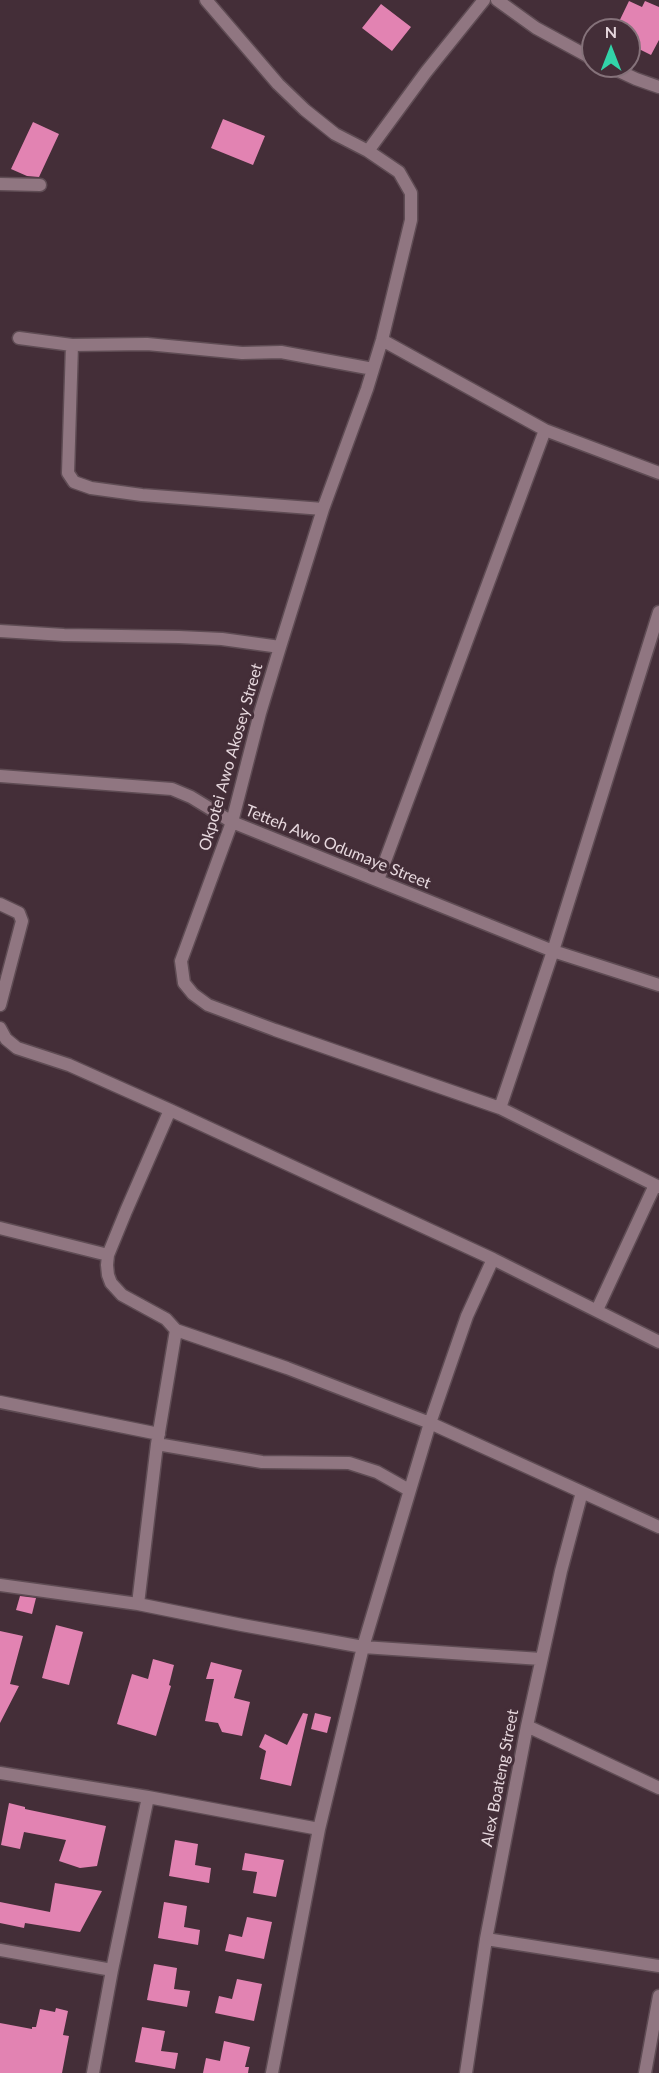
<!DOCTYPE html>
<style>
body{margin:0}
#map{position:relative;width:659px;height:2073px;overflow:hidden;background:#442e38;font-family:Lato,sans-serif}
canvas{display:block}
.north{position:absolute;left:581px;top:18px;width:60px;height:60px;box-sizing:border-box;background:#442e38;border:2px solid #85727a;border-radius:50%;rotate:0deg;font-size:16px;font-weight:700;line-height:24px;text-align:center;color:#e7d8de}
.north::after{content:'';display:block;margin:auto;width:21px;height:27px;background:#32d4a9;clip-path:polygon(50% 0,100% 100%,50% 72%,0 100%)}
</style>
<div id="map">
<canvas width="659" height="2073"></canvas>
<div class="north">N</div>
</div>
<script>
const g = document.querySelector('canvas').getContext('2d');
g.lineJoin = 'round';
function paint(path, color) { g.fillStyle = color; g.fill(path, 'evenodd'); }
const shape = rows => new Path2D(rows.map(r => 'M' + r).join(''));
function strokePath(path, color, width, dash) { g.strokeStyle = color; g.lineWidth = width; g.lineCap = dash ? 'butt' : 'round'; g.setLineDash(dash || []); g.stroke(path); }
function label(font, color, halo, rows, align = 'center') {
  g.font = font + ' Lato,sans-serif'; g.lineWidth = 6; g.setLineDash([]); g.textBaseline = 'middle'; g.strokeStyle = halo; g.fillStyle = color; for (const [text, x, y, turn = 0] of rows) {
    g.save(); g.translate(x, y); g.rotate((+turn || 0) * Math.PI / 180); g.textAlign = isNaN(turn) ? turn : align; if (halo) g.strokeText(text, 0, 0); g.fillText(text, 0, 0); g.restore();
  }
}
const building = shape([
 [629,1,642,7,645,1,659,7,659,40,651,55,629,44,629,30,615,30],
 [381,4,411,27,392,51,362,28],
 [223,119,265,136,253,165,211,148],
 [33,122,59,134,39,177,27,176,11,169],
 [20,1596,36,1598,32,1614,16,1610],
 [56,1625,83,1632,69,1685,42,1678],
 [0,1631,23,1636,10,1684,19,1686,0,1723],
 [153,1659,174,1665,169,1685,171,1686,156,1736,117,1724,132,1674,148,1679],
 [211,1662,242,1670,234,1698,250,1702,242,1736,222,1732,218,1723,205,1721,214,1679,206,1679],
 [303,1713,308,1714,291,1786,260,1779,266,1751,259,1747,265,1734,287,1745],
 [315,1713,331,1717,327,1733,311,1729],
 [9,1803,25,1807,25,1809,106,1826,97,1866,80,1868,59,1861,66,1840,24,1832,20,1849,1,1845],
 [175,1840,198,1844,195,1865,211,1868,209,1883,169,1876],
 [245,1853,284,1860,276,1897,253,1893,257,1872,242,1870],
 [55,1883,102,1891,80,1932,25,1923,24,1928,0,1923,0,1902,50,1912],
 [164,1902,187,1906,184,1927,200,1930,198,1945,158,1938],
 [247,1917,272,1922,264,1959,225,1951,229,1934,242,1937],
 [154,1964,177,1968,174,1989,190,1991,187,2007,147,2000],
 [237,1979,262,1984,254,2021,215,2013,219,1996,232,1999],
 [56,2008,68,2011,63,2035,69,2036,62,2073,0,2073,0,2023,32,2029,32,2027,36,2027,40,2009,55,2012],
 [142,2027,165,2031,161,2051,178,2053,175,2069,135,2062],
 [224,2041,250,2047,245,2067,249,2067,248,2073,203,2073,206,2058,220,2061]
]);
const minor = shape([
 [206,0,278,84,305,110,335,134,368,151,399,172,411,193,411,220,382,340,367,389,323,509,280,647,260,713,232,822,181,961,184,983,193,994,208,1005,275,1030,500,1108,659,1187],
 [497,0,536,28,593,59],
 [608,66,636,79,659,87],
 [368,151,426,72,484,0],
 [0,184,40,185],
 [19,338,72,345,147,344,242,353,281,352,373,369],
 [382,340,545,430,659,473],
 [72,345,68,473,74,482,91,488,142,495,323,509],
 [0,631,64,635,179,637,222,639,280,647],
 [0,776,172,789,191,797,232,822,553,951,659,985],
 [378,880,545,430],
 [0,904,19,913,22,921,0,1005],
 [0,1028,6,1039,17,1048,69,1065,170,1110,493,1259,659,1342],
 [500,1108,553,951,659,612],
 [170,1110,126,1211,108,1255,107,1265,108,1275,111,1283,122,1295,166,1319,176,1330],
 [0,1228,108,1255],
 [597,1310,655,1185],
 [0,1402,159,1434],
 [157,1444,262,1462,349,1463,377,1472,409,1490],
 [0,1585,138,1604,242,1625,363,1647,541,1659],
 [138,1604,157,1444,176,1330,287,1368,430,1423,659,1527],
 [527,1726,659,1788],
 [0,1773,148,1797,319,1829],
 [486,1939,659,1966],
 [0,1950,112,1970],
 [93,2073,112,1970,148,1797],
 [272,2073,319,1829,363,1647,430,1423,467,1316,493,1259],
 [466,2073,486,1939,527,1726,561,1571,582,1492],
 [645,2073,659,1996]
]);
const streetNames = [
 ["Okpotei Awo Akosey Street",231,757,-74],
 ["Tetteh Awo Odumaye Street",338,847,22],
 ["Alex Boateng Street",500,1778,-79]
];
paint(building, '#e283b2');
strokePath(minor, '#5f4c54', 15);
strokePath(minor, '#907681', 12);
label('16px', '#e7d8de', '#442e38', streetNames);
</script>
